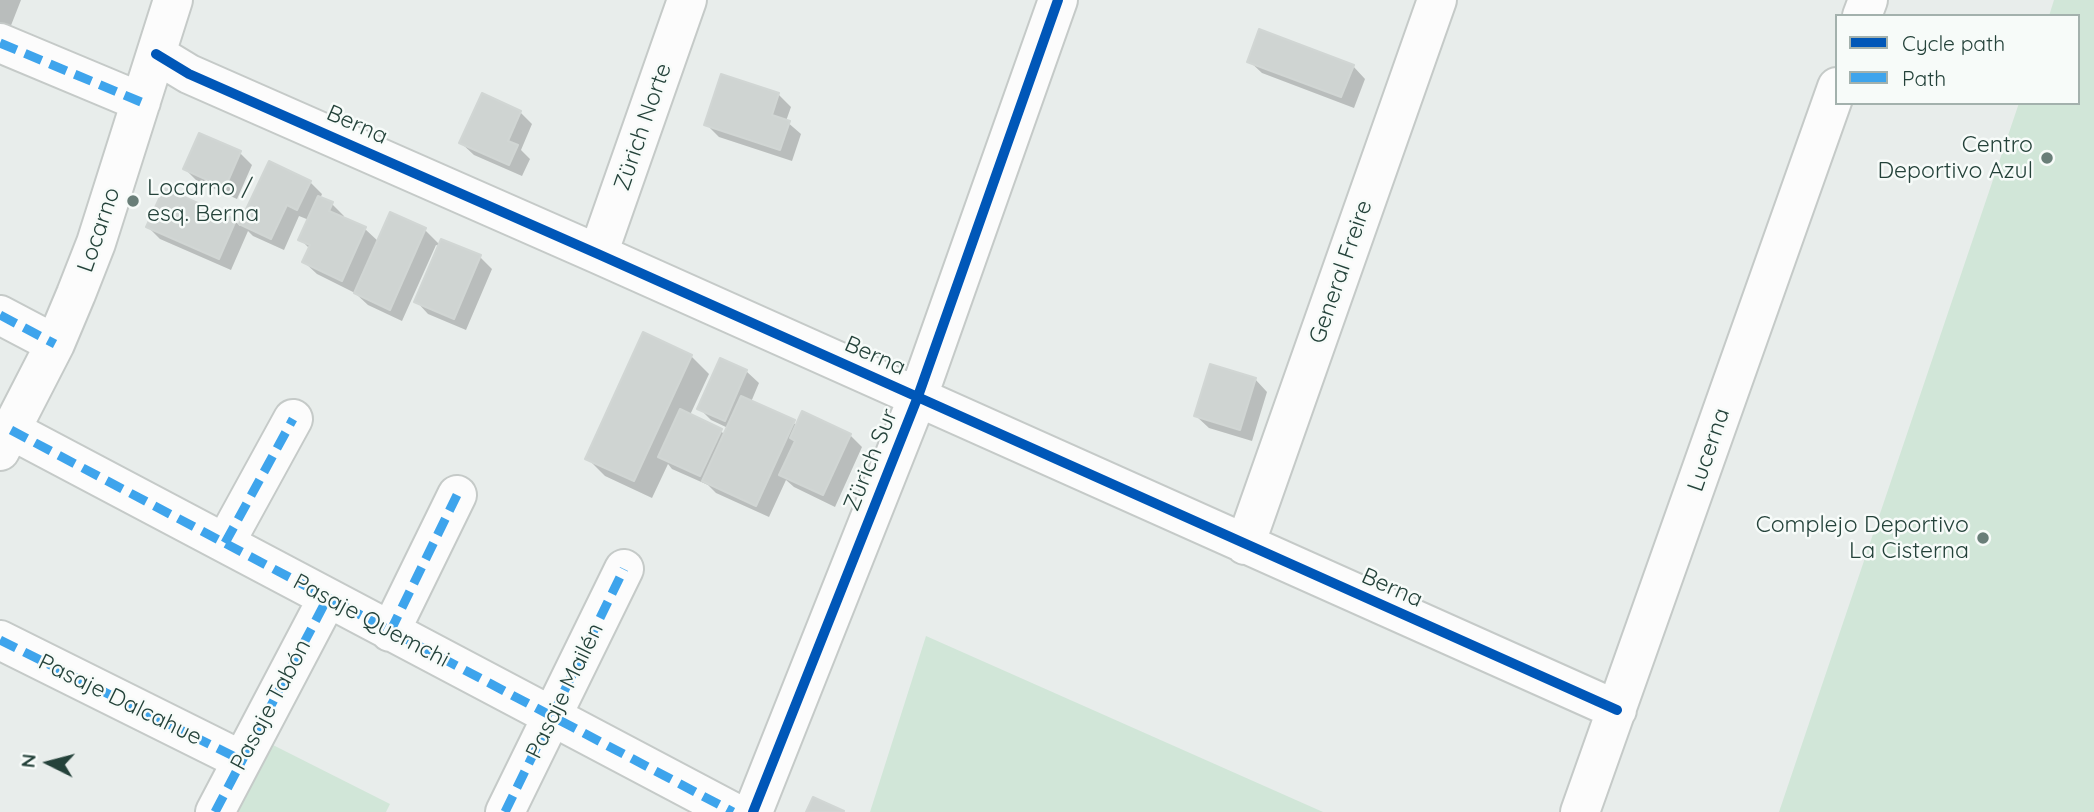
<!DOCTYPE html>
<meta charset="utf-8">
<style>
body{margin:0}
#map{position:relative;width:2094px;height:812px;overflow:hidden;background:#e8edeb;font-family:Quicksand,sans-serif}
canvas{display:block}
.legend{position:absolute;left:1835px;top:14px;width:245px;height:91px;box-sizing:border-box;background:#f7fbf9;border:2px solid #a3b1ad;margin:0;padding:9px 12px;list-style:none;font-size:21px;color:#24423a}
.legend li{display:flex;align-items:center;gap:14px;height:35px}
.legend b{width:35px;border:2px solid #a3b1ad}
.north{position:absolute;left:14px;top:728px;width:70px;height:70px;-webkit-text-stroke:5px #f7fbf9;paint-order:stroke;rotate:276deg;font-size:19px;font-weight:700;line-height:28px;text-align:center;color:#24423a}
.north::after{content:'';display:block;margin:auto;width:24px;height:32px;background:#24423a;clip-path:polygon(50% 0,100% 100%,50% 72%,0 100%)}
</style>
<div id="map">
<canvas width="2094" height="812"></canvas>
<ul class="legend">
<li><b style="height:9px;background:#0057b8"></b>Cycle path</li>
<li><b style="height:9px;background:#3ea4ec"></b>Path</li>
</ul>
<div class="north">N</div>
</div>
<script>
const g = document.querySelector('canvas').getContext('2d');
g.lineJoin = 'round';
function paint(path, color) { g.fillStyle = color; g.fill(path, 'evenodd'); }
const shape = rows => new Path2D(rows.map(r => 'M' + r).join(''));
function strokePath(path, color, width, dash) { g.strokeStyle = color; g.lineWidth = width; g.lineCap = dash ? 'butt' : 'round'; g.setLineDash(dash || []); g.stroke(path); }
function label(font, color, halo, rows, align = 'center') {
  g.font = font + ' Quicksand,sans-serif'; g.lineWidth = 5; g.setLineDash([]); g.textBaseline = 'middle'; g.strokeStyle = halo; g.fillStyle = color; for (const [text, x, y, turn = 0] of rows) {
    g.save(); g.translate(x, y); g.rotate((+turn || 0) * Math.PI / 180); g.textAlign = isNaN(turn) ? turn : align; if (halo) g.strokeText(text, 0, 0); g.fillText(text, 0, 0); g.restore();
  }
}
const green = shape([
 [2054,0,2094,0,2094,812,1779,812,2019,103,2078,103,2078,16,2049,16],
 [926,636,1323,812,870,812],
 [271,744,390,804,386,812,237,812]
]);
const shadow = shape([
 [0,0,21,0,10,28,0,25],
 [1249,61,1353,66,1365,79,1354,108,1262,73],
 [722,76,779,95,791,107,786,121,801,134,792,161,719,137,706,124],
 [520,112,532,124,521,150,530,159,522,176,474,155,461,143],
 [240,153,252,165,237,199,197,181,185,169],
 [270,163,310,182,322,194,320,199,332,204,344,216,343,219,365,229,379,242,391,214,425,230,440,245,480,257,492,269,466,330,428,314,416,301,439,246,436,245,402,321,368,305,355,293,317,274,304,262,310,249,300,239,309,220,299,216,284,250,253,236,248,231,231,270,160,239,148,227,235,221,240,226],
 [691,356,709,374,690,415,725,434,728,428,711,420,699,408,746,371,759,383,751,402,797,425,850,435,862,447,835,507,794,487,786,480,769,517,716,493,708,485,672,469,668,464,652,498,605,476,587,458],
 [1255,379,1267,392,1252,441,1209,428,1196,416]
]);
const building = shape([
 [1259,29,1354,65,1341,97,1247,62,1259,29],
 [721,74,779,93,772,115,790,121,780,150,704,125,721,74],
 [482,93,521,111,508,141,518,145,509,165,459,143,482,93],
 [199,133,241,151,225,188,183,169,199,133],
 [269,161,311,181,297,210,287,205,271,239,239,224,269,161],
 [164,188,236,220,219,259,146,227,164,188],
 [318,196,333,202,329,211,366,227,342,281,302,262,310,245,298,240,318,196],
 [390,212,426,228,390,310,354,293,390,212],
 [441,239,481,255,454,319,414,302,441,239],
 [643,332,692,355,634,481,585,459,643,332],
 [720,358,747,370,725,421,697,409,720,358],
 [1210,364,1256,378,1240,430,1194,416,1210,364],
 [741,396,795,420,756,506,702,481,741,396],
 [680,409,722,429,700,476,658,457,680,409],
 [802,411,851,434,823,495,779,475,795,441,790,438,802,411],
 [813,797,844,811,843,812,806,812,813,797]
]);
const minor = shape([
 [1862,16,1868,0],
 [0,43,141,102],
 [156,54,189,74,598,254,1617,710],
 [598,254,687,0],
 [0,315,55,344],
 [11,430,733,812],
 [0,451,55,344,76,294,96,243,173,0],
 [225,543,293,419],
 [1245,545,1437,0],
 [390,632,457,495],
 [0,640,241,760],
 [215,812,327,599],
 [505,812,624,569],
 [753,812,917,399,1058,0],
 [1580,812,1837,87]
]);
const quiet = shape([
 [0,43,141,102],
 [0,315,55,344],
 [11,430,733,812],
 [225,543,293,419],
 [390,632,457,495],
 [0,640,241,760],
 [215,812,327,599],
 [505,812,624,569]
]);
const cycleway = shape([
 [156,54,189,74,598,254,1617,710],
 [753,812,917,399,1058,0]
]);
const markers = [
 [2047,158,7,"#697e78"],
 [133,201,7,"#697e78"],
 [1983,538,7,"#697e78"]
];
const streetNames = [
 ["Berna",357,125,24],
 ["Zürich Norte",643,127,-71],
 ["Locarno",99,230,-71],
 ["General Freire",1341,272,-71],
 ["Berna",875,356,24],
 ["Lucerna",1709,450,-71],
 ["Zürich Sur",871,460,-68],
 ["Berna",1392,588,24],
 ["Pasaje Quemchi",371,621,28],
 ["Pasaje Mailén",565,691,-64],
 ["Pasaje Dalcahue",120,700,26],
 ["Pasaje Tabón",271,705,-62]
];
const poiNames = [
 ["Centro",2033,145],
 ["Deportivo Azul",2033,171],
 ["Locarno /",147,188,"left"],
 ["esq. Berna",147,214,"left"],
 ["Complejo Deportivo",1969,525],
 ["La Cisterna",1969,551]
];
paint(green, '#d1e6d8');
paint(shadow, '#0003');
paint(building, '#cfd4d2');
strokePath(building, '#d1d6d4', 2);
strokePath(minor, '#c5cac8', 42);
strokePath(minor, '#fcfcfc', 38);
strokePath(quiet, '#3ea4ec', 9, [18, 9]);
strokePath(cycleway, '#0057b8', 10);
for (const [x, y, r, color] of markers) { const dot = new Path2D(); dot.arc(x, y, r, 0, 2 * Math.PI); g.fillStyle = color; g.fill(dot); strokePath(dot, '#f7fbf9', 2.5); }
label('23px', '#24423a', '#f7fbf9', streetNames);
label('23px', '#24423a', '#f7fbf9', poiNames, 'right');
</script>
